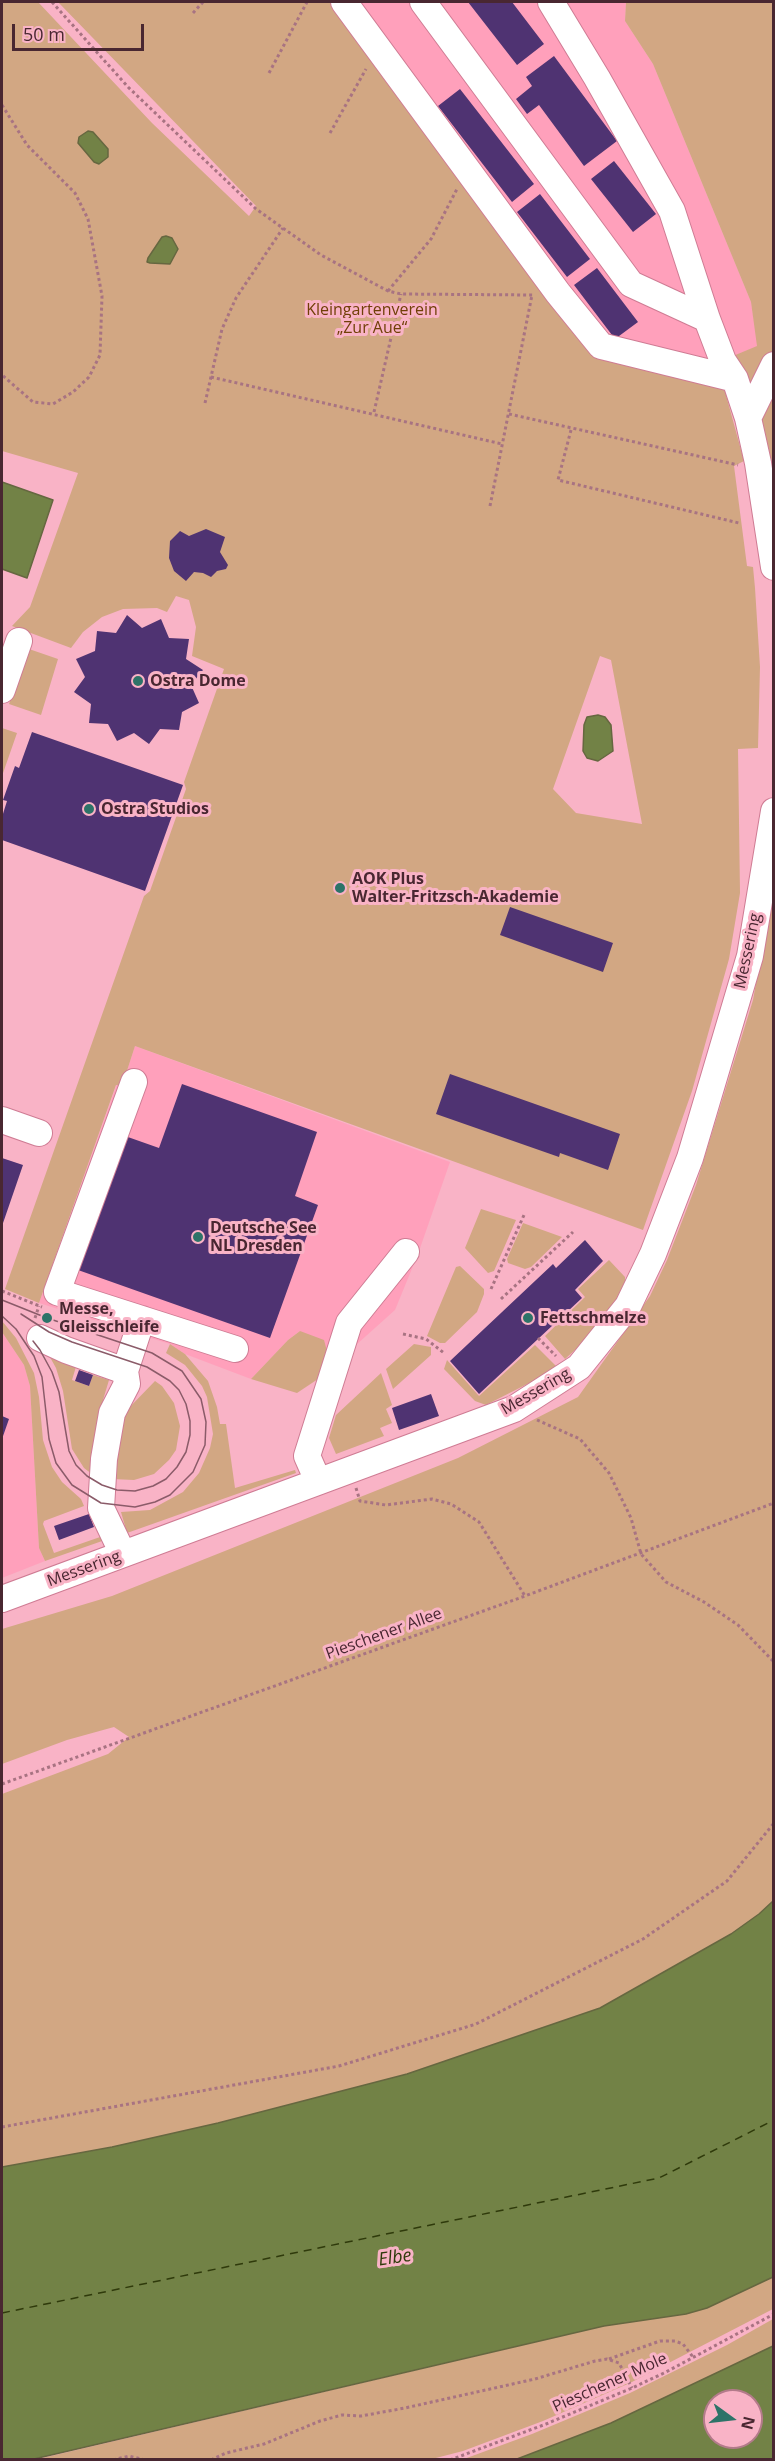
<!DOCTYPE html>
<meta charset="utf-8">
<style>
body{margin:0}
#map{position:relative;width:775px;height:2461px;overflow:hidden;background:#f9b3c6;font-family:"Open Sans",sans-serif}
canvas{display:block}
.frame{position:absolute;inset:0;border:3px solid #492731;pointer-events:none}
.north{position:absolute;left:703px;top:2389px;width:60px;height:60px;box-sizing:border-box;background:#f9b3c6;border:2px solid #b37b8a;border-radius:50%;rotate:105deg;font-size:16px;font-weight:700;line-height:24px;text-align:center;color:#492731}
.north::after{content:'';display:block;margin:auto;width:21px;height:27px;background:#2d7368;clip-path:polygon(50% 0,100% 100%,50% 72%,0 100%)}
.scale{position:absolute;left:12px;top:24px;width:132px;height:27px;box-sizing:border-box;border:3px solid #492731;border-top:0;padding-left:8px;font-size:18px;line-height:21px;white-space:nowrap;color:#492731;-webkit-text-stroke:4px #f9b3c6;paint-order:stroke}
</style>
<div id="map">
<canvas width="775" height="2461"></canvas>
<div class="frame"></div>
<div class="north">N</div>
<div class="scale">50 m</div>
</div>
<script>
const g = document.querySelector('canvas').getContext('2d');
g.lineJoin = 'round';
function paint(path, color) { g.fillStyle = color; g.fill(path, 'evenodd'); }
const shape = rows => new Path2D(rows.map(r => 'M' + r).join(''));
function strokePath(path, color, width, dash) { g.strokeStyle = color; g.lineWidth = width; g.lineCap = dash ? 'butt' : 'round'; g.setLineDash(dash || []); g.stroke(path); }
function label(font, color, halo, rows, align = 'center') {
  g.font = font + ' "Open Sans",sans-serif'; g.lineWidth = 6; g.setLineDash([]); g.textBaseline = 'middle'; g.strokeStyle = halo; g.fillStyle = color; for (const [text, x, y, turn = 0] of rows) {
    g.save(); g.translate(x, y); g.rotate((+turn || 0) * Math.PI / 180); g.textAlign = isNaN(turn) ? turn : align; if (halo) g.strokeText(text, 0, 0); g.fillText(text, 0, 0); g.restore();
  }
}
const built = shape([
 [352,2,626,2,625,21,653,64,751,302,758,346,708,367,608,341],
 [135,1046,450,1162,418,1254,395,1310,356,1345,350,1362,328,1355,300,1331,288,1340,251,1379,185,1354,170,1344,39,1303,117,1084,122,1086],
 [2,1332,24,1365,30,1386,39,1548,45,1561,2,1578]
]);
const green = shape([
 [2,2,38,2,152,123,249,216,256,206,58,2,337,2,596,352,723,384,744,461,734,466,747,566,753,567,755,588,760,667,758,748,738,749,740,893,729,959,692,1091,643,1230,135,1046,122,1086,116,1085,39,1303,5,1289,144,896,150,891,186,789,184,782,224,669,192,656,196,627,189,600,176,596,167,612,157,608,123,609,102,617,83,632,71,648,12,626,30,607,78,473,2,451],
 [600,656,611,660,642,824,576,813,553,789],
 [626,2,773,2,773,473,733,356,757,346,751,302,653,64,625,21],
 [29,649,58,659,41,715,9,704],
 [2,728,17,733,2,776],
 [773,885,773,1901,759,1914,731,1934,600,2008,407,2074,218,2123,112,2147,2,2167,2,1794,108,1754,129,1737,114,1727,67,1740,2,1764,2,1629,112,1596,458,1458,578,1397,650,1296,667,1260,696,1185,753,1000],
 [481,1209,516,1220,494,1271,488,1273,465,1248],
 [523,1223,562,1237,531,1267,525,1269,508,1263,507,1259],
 [609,1260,625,1277,625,1285,609,1311,587,1339,565,1359,545,1336,585,1297,578,1289],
 [460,1266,484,1289,484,1294,477,1312,445,1343,440,1343,427,1336,456,1267],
 [2,1321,16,1338,34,1373,39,1397,43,1440,52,1467,62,1482,81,1499,84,1506,44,1521,43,1524,54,1553,103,1536,105,1540,45,1561,39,1548,30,1386,24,1365,2,1332],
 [300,1331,324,1340,328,1355,324,1375,297,1393,251,1379,288,1340],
 [170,1344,185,1354,208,1381,217,1407,220,1424,226,1424,235,1488,295,1470,296,1473,127,1533,121,1512,150,1510,183,1492,199,1473,210,1448,213,1434,207,1397,202,1386,185,1365,166,1353],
 [414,1344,431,1347,431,1355,393,1389,386,1369],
 [535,1345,556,1366,539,1378,486,1405,475,1401,444,1369,447,1360,479,1396],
 [46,1350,78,1360,72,1380,89,1386,93,1375,109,1380,103,1400,96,1477,84,1468,72,1449,63,1391,56,1368],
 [381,1373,392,1405,386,1409,392,1423,380,1428,384,1436,336,1454,329,1438,336,1415],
 [155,1381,162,1386,174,1403,180,1426,176,1450,169,1460,154,1474,134,1480,112,1479,125,1412],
 [773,2277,773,2309,630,2383,543,2421,463,2451,432,2459,34,2460,604,2326,686,2314,707,2308],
 [773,2319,773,2346,611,2423,517,2459,464,2459,532,2434,630,2393,727,2345]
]);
const water = shape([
 [88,131,93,132,108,149,108,157,99,164,94,162,78,143,79,137,88,131],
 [166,236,172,238,178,249,170,264,150,263,147,262,148,258,162,237,166,236],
 [2,482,53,500,27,578,2,569,2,482],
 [598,715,605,717,611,725,613,751,598,761,587,758,583,751,584,725,587,717,598,715],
 [773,1901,773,2277,707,2308,686,2314,604,2326,34,2459,2,2459,2,2167,112,2147,218,2123,407,2074,600,2008,731,1934,759,1914,773,1901],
 [773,2346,773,2459,517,2459,611,2423,773,2346],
 [715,2401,751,2401,751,2437,715,2437,715,2401]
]);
const ferry = shape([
 [2,2313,659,2178,774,2120]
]);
const building = shape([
 [468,2,512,2,544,44,517,65],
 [554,56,617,141,584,166,539,105,527,114,516,99,532,86,526,77],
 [460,89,534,184,512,202,438,106],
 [614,161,656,214,633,232,591,179],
 [540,194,590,259,567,277,517,212],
 [597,268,638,322,615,339,574,285],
 [206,529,225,537,220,552,228,565,226,569,217,571,211,577,203,573,194,572,186,581,174,571,169,558,170,541,180,531,189,536],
 [127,615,142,628,161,619,169,638,189,639,186,659,203,670,191,685,199,703,182,712,179,730,160,729,149,744,134,733,117,741,108,724,89,723,91,704,74,692,85,677,76,659,95,651,97,631,116,633],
 [32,732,183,785,145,891,2,840,2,817,7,801,3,800,15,766,19,768],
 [510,907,613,943,603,972,500,935],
 [450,1074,620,1134,608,1170,560,1153,559,1157,436,1114],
 [182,1084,317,1132,295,1196,318,1205,270,1338,78,1270,125,1136,159,1148],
 [2,1158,23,1165,2,1226],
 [585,1240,603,1261,575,1290,582,1298,479,1394,450,1361,553,1264,556,1268],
 [79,1370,93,1375,89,1386,75,1381],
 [431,1394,439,1416,399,1430,392,1408],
 [2,1416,9,1419,2,1439],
 [89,1514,94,1527,59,1540,54,1526]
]);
const path = shape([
 [52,2,128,87,256,209,321,255,388,291,401,294,533,295],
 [193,13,203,2],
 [269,73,307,2],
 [2,105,27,145,75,193,88,219,102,296,100,355,89,377,73,392,53,404,33,402,2,375],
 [330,133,366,69],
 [388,291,431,239,457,189],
 [211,377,502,444],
 [205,403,222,329,236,298,283,228],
 [374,412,401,294],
 [509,414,738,465],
 [571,430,558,480,739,523],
 [490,506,532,295],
 [491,1289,524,1215],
 [2,1291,42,1307],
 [501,1299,573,1232],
 [35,1318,39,1306],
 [403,1334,426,1339,444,1353],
 [538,1338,556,1356],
 [537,1420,580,1439,609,1473,631,1518,641,1554,666,1582,704,1602,738,1625,774,1662],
 [356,1488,360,1501,386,1505,432,1499,451,1504,479,1522,525,1596],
 [2,1784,525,1596,774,1503],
 [2,2127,339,2066,476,2024,643,1939,727,1881,774,1823],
 [609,2359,660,2341,675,2341,683,2344,693,2357],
 [113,2460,129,2456,145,2460],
 [211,2460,226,2453,264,2444,320,2421,342,2415,361,2416,405,2408,535,2379,595,2361,607,2359,619,2363,632,2388],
 [450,2460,546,2424,632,2388,666,2372,774,2314]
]);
const minor = shape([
 [344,2,558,293,601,346,735,379],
 [423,2,631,284,707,319],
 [551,2,597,78,672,211,707,319,723,361,735,379,748,418,758,463,774,567],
 [748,418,774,365],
 [2,690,19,641],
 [134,1082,57,1292,235,1349],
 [2,1120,39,1133],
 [40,1338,66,1350,125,1371],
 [318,1481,307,1456,349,1323,406,1252],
 [123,1554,101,1508,104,1459,112,1413,127,1384,125,1371,142,1319],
 [2,1599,514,1409,579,1367,628,1306,653,1254,690,1158,750,956,774,811]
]);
const tram = shape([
 [2,1300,47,1318,152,1353,182,1371,201,1399,206,1422,205,1445,193,1472,170,1495,155,1502,135,1507,101,1503,72,1485,56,1463,49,1439,42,1377,34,1356,16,1329,2,1316],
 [21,1314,49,1332,72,1342,147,1367,170,1381,179,1390,186,1404,190,1421,190,1435,186,1452,177,1467,166,1479,153,1486,135,1491,117,1490,102,1485,87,1476,76,1465,69,1451,59,1392,52,1372,40,1350,33,1341]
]);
const markers = [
 [138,681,6,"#2d7368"],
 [89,809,6,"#2d7368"],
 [340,888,6,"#2d7368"],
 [198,1237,6,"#2d7368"],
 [47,1318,6,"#2d7368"],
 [528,1318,6,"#2d7368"]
];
const parkNames = [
 ["Kleingartenverein",372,310],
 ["„Zur Aue“",372,328]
];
const poiNames = [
 ["Ostra Dome",150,681],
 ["Ostra Studios",101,809],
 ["AOK Plus",352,879],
 ["Walter-Fritzsch-Akademie",352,897],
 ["Deutsche See",210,1228],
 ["NL Dresden",210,1246],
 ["Messe,",59,1309],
 ["Gleisschleife",59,1327],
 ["Fettschmelze",540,1318]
];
const streetNames = [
 ["Messering",748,951,-78],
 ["Messering",536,1392,-30],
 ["Messering",84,1569,-20],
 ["Pieschener Allee",384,1634,-20],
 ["Pieschener Mole",610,2383,-24]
];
const waterNames = [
 ["Elbe",395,2258,-8]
];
paint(built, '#ffa0bb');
paint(green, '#d2a783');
paint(water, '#728246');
strokePath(water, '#666740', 1.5);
strokePath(ferry, '#2f3a0b', 1.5, [8, 6]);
paint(building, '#4f3372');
strokePath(minor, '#cf7c94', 28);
strokePath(path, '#a87382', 3, [3, 3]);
strokePath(minor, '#fff', 26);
strokePath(tram, '#8b5b69', 1.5);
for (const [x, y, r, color] of markers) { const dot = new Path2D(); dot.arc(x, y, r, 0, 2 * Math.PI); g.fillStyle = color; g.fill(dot); strokePath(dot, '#f9b3c6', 2); }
label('16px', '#703f07', '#f9b3c6', parkNames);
label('bold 16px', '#492731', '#f9b3c6', poiNames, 'left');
label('16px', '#492731', '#f9b3c6', streetNames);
label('italic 18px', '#2f3a0b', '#f9b3c6', waterNames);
</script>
